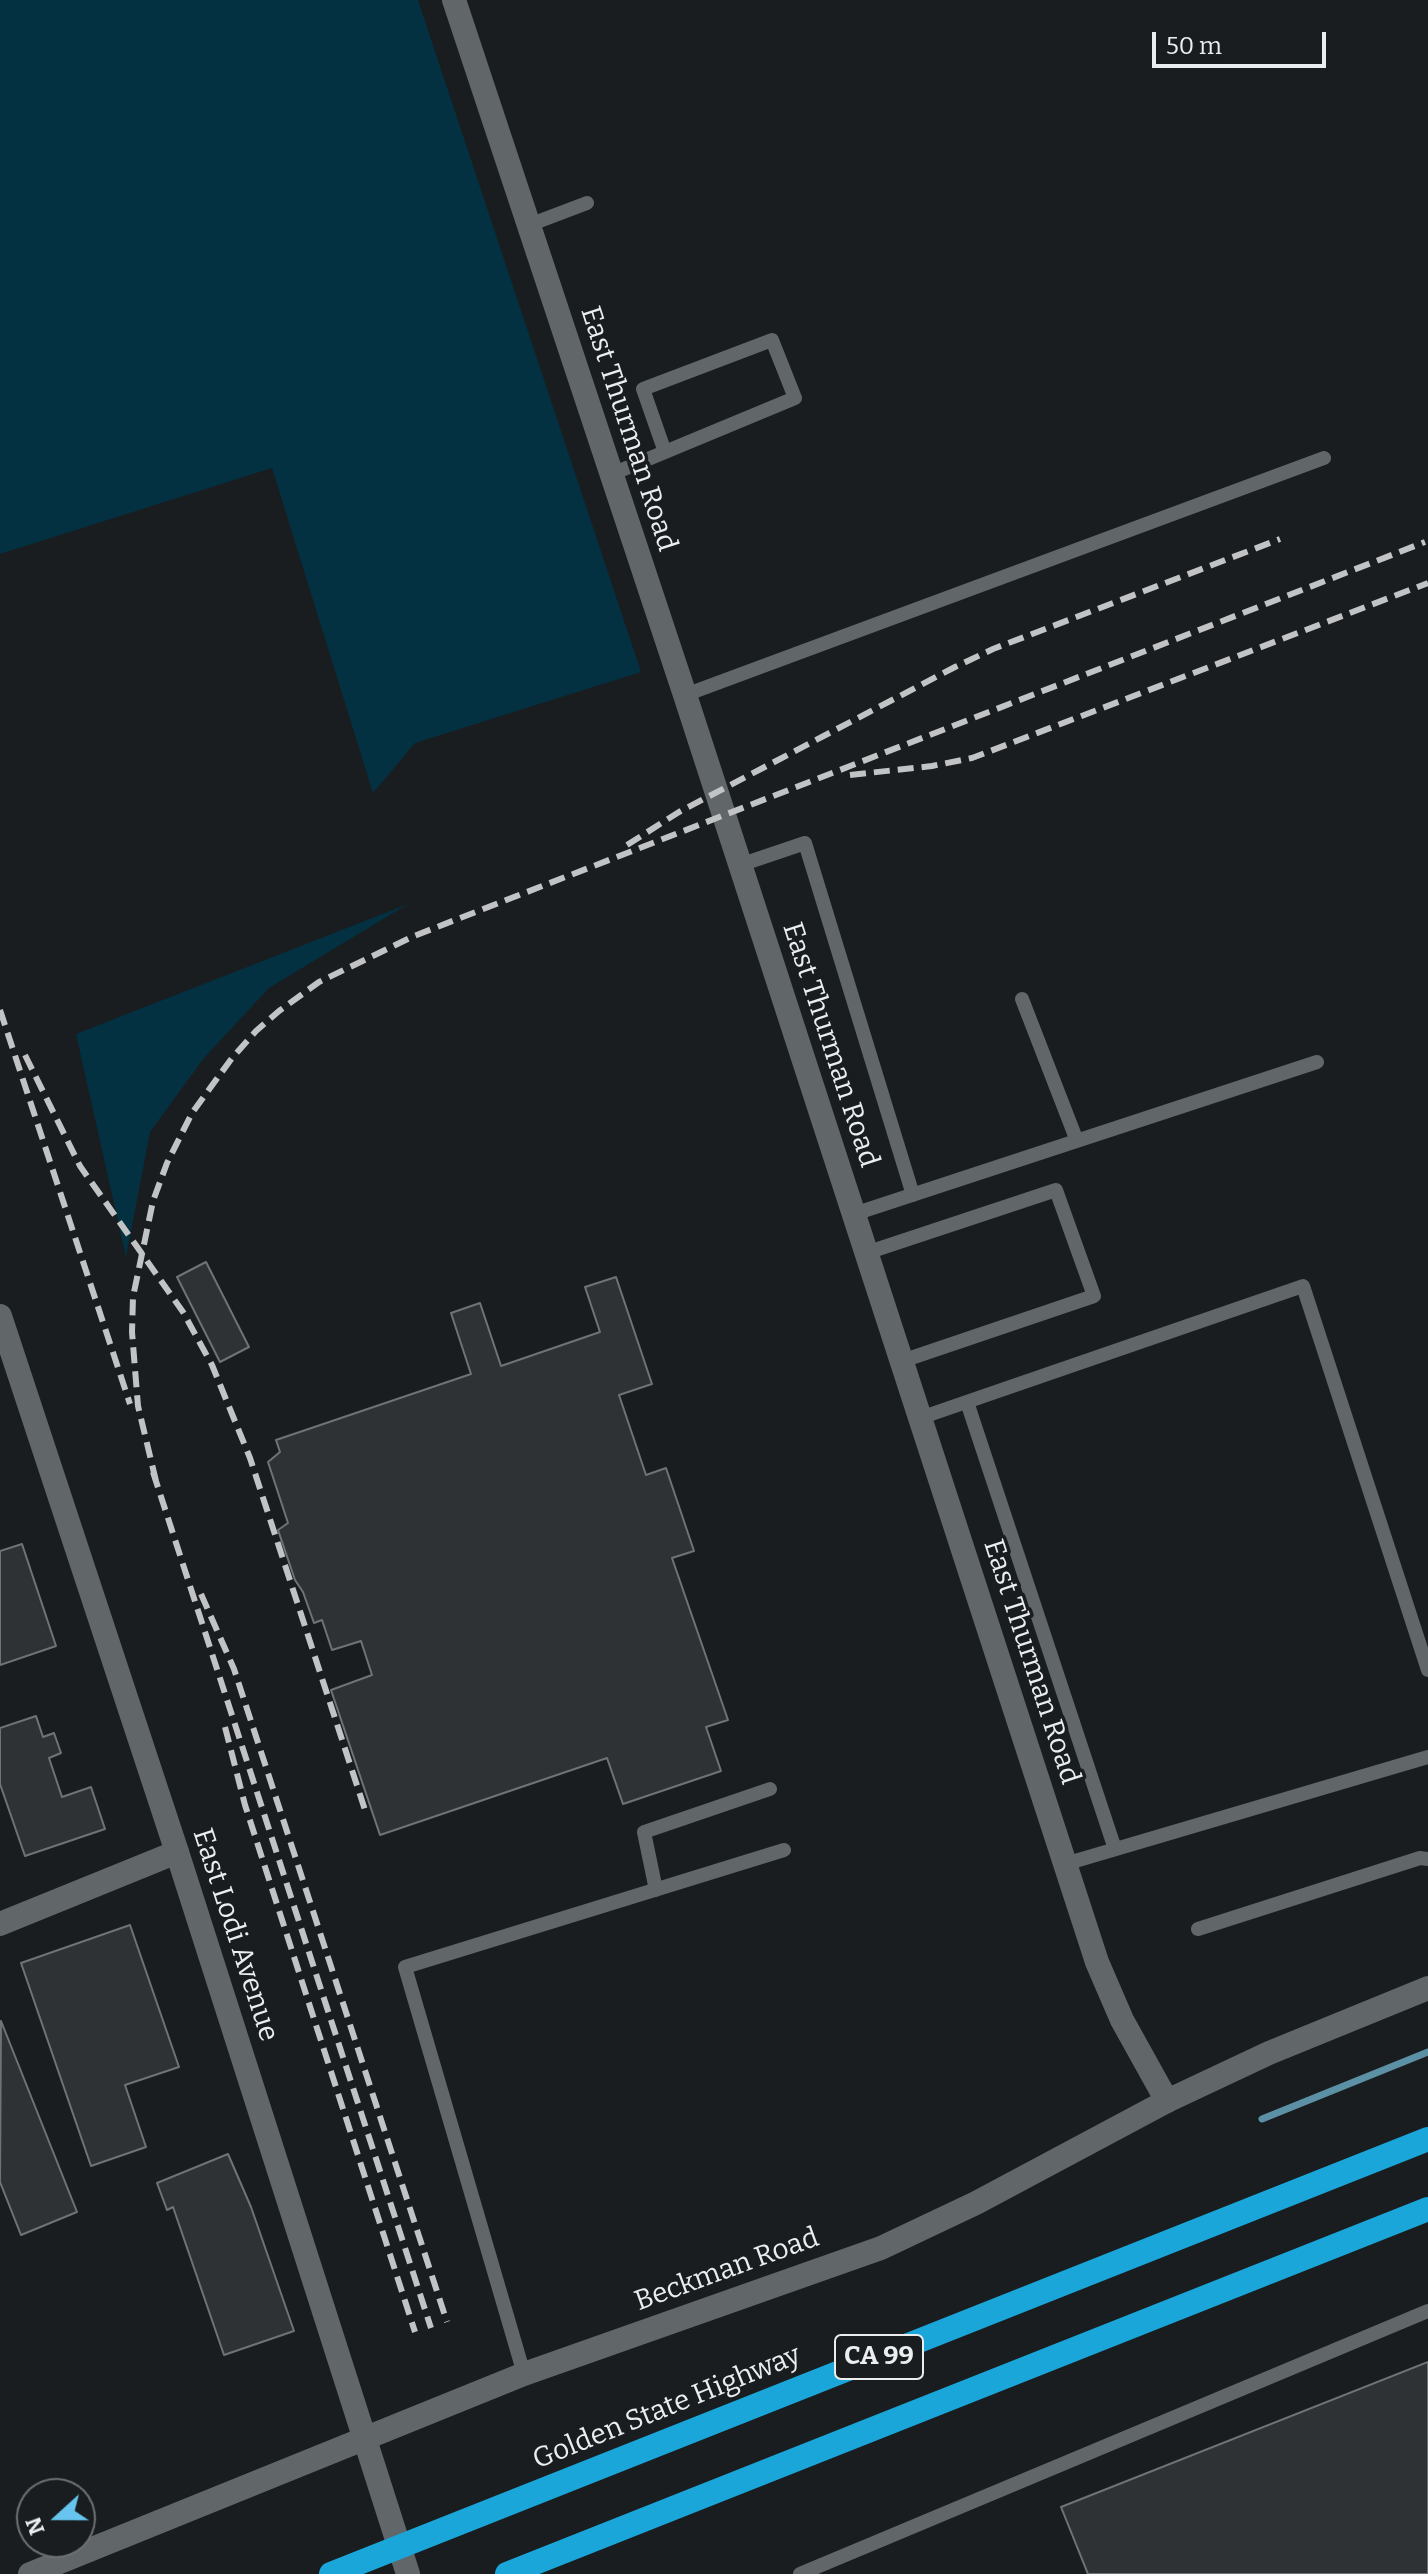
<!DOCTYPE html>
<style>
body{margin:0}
#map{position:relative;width:1428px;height:2574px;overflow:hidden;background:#191d1f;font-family:Bitter,serif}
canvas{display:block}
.north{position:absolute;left:16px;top:2478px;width:80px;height:80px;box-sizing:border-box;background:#191d1f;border:2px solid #6d7072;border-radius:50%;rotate:249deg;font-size:22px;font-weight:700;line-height:32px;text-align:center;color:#ebedef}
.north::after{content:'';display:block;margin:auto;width:28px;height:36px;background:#66c4ef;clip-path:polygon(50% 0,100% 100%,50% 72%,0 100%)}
.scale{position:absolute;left:1152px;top:32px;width:174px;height:36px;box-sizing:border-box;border:4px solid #ebedef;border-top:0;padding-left:10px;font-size:24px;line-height:28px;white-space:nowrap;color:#ebedef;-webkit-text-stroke:6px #191d1f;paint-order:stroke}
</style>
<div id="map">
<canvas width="1428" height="2574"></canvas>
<div class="north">N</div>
<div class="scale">50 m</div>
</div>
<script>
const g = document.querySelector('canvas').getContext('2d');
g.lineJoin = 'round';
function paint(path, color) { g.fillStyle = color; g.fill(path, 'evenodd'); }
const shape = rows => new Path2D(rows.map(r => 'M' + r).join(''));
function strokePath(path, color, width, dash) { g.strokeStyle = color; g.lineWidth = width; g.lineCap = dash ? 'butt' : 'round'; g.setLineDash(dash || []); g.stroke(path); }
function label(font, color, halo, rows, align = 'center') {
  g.font = font + ' Bitter,serif'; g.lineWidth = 7; g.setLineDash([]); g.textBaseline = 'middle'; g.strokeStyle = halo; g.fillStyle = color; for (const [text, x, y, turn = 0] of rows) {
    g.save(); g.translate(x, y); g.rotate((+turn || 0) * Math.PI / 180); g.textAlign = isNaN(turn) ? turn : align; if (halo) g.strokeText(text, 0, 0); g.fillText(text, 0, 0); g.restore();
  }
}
const green = shape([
 [0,0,418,0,641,672,415,743,373,793,272,468,0,554],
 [408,904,269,988,204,1058,150,1132,126,1257,76,1034]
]);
const stream = shape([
 [1262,2119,1428,2052]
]);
const building = shape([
 [206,1262,249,1347,220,1362,177,1277,206,1262],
 [616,1277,652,1384,619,1395,646,1475,666,1468,694,1551,672,1558,728,1720,706,1727,721,1771,623,1804,607,1758,380,1835,331,1690,372,1675,361,1641,332,1650,322,1620,314,1623,303,1592,295,1580,278,1530,288,1523,268,1462,280,1452,276,1440,471,1374,451,1313,480,1303,501,1366,600,1332,585,1287,616,1277],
 [22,1544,56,1646,0,1665,0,1551,22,1544],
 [36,1716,43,1737,54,1733,61,1753,49,1758,62,1797,91,1787,105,1829,25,1856,0,1784,0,1728,36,1716],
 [130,1925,179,2067,125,2085,146,2147,91,2166,21,1963,130,1925],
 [1,2021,77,2212,21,2235,0,2182,1,2021],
 [228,2154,251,2207,294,2331,224,2355,173,2207,167,2210,157,2183,228,2154],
 [1428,2362,1428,2574,1088,2574,1061,2507,1428,2362]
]);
const service = shape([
 [529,225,587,203],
 [612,474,795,398,772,340,643,389,665,452],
 [685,695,1324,458],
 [740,865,805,843,913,1195],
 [1022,999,1077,1141],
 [854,1214,1317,1062],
 [866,1253,1056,1190,1094,1296,902,1361],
 [967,1402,1115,1849],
 [920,1418,1303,1286,1428,1670],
 [1065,1864,1428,1757],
 [656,1890,644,1832,770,1789],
 [1198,1929,1420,1858,1428,1859],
 [524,2374,405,1967,784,1850],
 [800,2574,1428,2311]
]);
const minor = shape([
 [454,0,685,695,1097,1962,1122,2020,1167,2101],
 [0,1924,177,1852]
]);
const tertiary = shape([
 [0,1316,177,1852,408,2574],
 [30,2574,524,2374,881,2248,976,2203,1167,2101,1269,2053,1428,1988]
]);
const motorway = shape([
 [331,2574,1428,2139],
 [507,2574,1428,2209]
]);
const rail = shape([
 [850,775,932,766,972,758,1428,583],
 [627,845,679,812,955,667,993,649,1280,539],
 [0,1010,130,1404],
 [25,1055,80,1166,183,1312,212,1365,250,1458,366,1813],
 [153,1472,431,2328],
 [156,1481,138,1406,132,1332,133,1297,153,1201,167,1163,192,1113,232,1058,256,1031,279,1011,319,982,414,936,1425,542],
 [201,1594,234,1669,447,2322],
 [225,1727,245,1805,415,2332]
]);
const shields = [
 [879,2357,88]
];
const shieldNames = [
 ["CA 99",879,2357]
];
const streetNames = [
 ["East Thurman Road",628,429,72],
 ["East Thurman Road",830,1045,72],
 ["East Thurman Road",1031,1662,72],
 ["East Lodi Avenue",235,1935,72],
 ["Beckman Road",727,2270,-20],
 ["Golden State Highway",667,2408,-22]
];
paint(green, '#033142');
strokePath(stream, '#5c90a5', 7);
paint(building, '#2e3234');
strokePath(building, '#6e7375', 2);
strokePath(service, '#616669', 14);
strokePath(minor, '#616669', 24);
strokePath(tertiary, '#616669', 24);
strokePath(motorway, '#1aa6d8', 24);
strokePath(rail, '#c1c3c5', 6, [16, 8]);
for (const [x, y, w] of shields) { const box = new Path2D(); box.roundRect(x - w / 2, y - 22, w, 44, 6); g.fillStyle = '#191d1f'; g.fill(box); strokePath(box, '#ebedef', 2); }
label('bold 26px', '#ebedef', null, shieldNames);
label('28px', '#ebedef', '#191d1f', streetNames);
</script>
